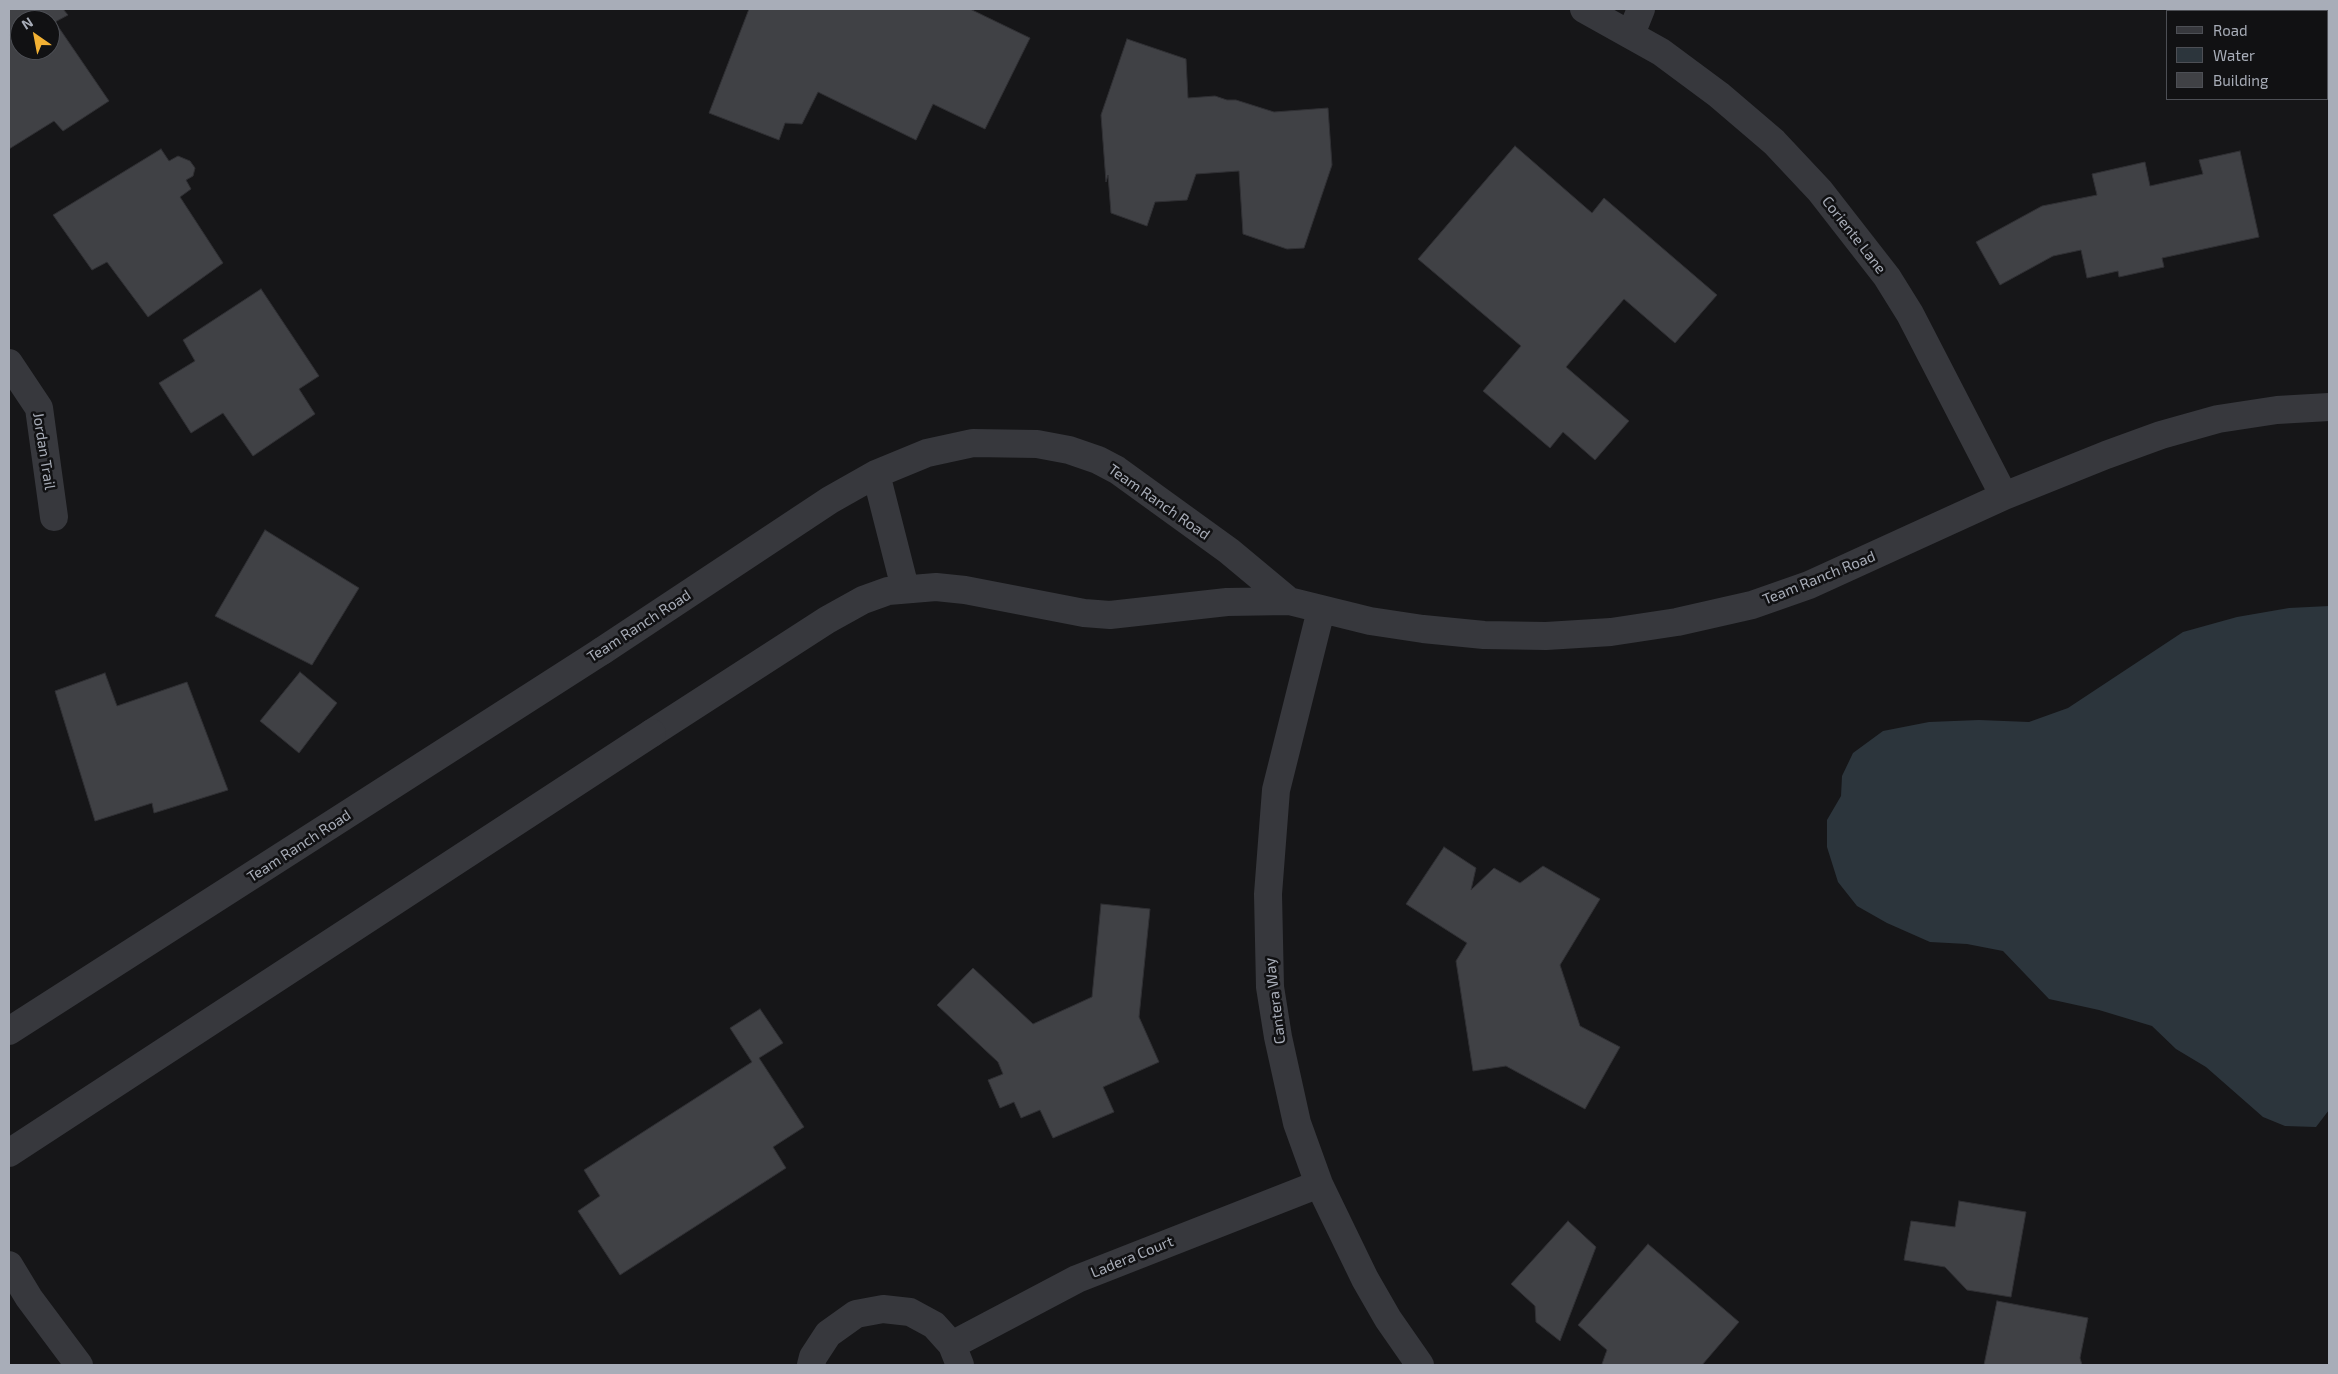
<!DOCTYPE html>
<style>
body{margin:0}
#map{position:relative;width:2338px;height:1374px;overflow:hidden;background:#161618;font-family:"Exo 2",sans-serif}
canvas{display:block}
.frame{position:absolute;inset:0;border:10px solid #a8adb8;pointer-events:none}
.legend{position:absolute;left:2166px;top:10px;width:162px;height:90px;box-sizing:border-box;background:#111113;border:1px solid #4d4f55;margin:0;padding:6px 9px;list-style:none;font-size:15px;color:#a8adb8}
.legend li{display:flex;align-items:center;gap:10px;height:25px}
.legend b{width:25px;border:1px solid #4d4f55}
.north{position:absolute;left:10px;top:10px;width:50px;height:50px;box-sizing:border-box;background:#111113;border:1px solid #4d4f55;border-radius:50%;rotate:327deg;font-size:14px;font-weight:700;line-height:20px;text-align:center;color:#a8adb8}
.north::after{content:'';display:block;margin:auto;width:18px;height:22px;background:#f2b134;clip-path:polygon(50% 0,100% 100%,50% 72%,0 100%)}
</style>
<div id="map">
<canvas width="2338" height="1374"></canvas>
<div class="frame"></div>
<ul class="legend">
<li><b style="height:6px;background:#37383d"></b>Road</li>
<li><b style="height:14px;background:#2c353c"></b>Water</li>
<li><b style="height:14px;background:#404145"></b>Building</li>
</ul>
<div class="north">N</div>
</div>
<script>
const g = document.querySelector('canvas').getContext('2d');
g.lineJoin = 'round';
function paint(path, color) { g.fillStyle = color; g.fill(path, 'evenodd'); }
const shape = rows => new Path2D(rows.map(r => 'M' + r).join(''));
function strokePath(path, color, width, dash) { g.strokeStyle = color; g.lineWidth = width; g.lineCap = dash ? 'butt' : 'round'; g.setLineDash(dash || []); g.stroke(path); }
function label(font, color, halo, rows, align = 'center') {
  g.font = font + ' "Exo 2",sans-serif'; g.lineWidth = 5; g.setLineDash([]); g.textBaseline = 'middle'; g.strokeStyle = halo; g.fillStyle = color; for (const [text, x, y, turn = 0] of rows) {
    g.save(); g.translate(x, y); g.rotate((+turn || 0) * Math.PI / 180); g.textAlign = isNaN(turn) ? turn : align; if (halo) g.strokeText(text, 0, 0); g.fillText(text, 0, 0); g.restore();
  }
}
const water = shape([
 [2329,606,2329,1110,2316,1127,2285,1126,2263,1117,2206,1067,2176,1049,2152,1026,2099,1010,2049,999,2003,951,1967,944,1930,942,1887,923,1857,906,1838,882,1827,847,1827,820,1841,796,1842,776,1853,753,1883,731,1929,722,1979,720,2029,722,2068,708,2183,632,2237,617,2289,608]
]);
const building = shape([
 [9,9,63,9,68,15,55,22,109,101,63,131,54,121,9,149,9,9],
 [20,20,50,20,50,50,20,50,20,20],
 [749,9,970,9,1030,38,985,129,933,104,916,140,818,92,802,124,785,123,779,140,709,113,749,9],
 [1127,39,1186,59,1188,98,1215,96,1227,100,1236,100,1274,112,1328,108,1332,165,1304,248,1287,249,1243,234,1239,171,1196,174,1187,200,1155,202,1147,226,1111,213,1108,175,1106,182,1101,115,1127,39],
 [1515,146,1592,213,1604,198,1717,295,1675,343,1624,299,1566,367,1629,421,1595,460,1563,432,1550,448,1483,391,1521,346,1418,259,1515,146],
 [161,149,169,161,178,156,190,161,195,168,193,176,186,180,191,189,180,197,223,263,148,317,107,262,92,270,53,215,161,149],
 [2240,151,2259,237,2162,258,2164,267,2119,277,2118,271,2087,278,2081,250,2053,256,2000,285,1976,242,2042,206,2097,195,2092,174,2145,162,2150,186,2203,174,2199,160,2240,151],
 [261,289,319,376,299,389,315,414,253,456,223,413,191,433,159,383,195,361,183,340,261,289],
 [265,530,359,588,312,665,215,616,265,530],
 [300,672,337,703,299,753,260,721,300,672],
 [105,673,117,706,187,682,228,790,154,813,152,803,95,821,55,691,105,673],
 [1444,847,1476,868,1471,890,1494,868,1520,883,1543,866,1600,899,1560,965,1580,1026,1620,1047,1585,1109,1506,1066,1473,1071,1456,961,1467,943,1406,904,1444,847],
 [1101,904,1150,909,1139,1017,1159,1062,1103,1087,1114,1112,1053,1138,1040,1110,1021,1118,1014,1102,1000,1108,988,1080,1003,1074,998,1062,937,1005,973,968,1033,1024,1092,997,1101,904],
 [760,1009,783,1043,759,1058,804,1127,773,1147,786,1168,620,1275,578,1211,600,1196,584,1170,752,1062,730,1028,760,1009],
 [1959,1201,2026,1212,2011,1297,1967,1290,1945,1267,1904,1260,1911,1221,1955,1227,1959,1201],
 [1568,1221,1596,1247,1560,1341,1536,1322,1535,1306,1511,1284,1568,1221],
 [1648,1244,1739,1322,1702,1365,1603,1365,1602,1364,1607,1350,1578,1325,1648,1244],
 [1997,1301,2088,1318,2080,1358,2082,1365,1984,1365,1997,1301]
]);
const minor = shape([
 [1584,9,1661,52,1719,95,1774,142,1820,191,1887,277,1910,314,2004,496],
 [1631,34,1641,9],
 [9,363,39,408,54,517],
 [876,474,905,588],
 [1321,610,1276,790,1268,894,1270,987,1278,1037,1297,1123,1319,1184,1365,1279,1388,1319,1420,1365],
 [602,651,830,500,876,474,927,453,973,443,1037,444,1069,450,1098,460,1117,470,1229,551,1289,601],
 [652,733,827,620,863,600,888,591,936,587,965,590,1084,613,1110,615,1227,602,1289,601,1370,621,1423,629,1484,635,1546,636,1611,632,1677,622,1752,605,1809,585,2004,496,2106,455,2161,435,2218,419,2277,410,2329,407],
 [952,1345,1077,1279,1319,1184],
 [811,1365,813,1357,828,1334,856,1314,883,1309,910,1312,934,1325,952,1345,960,1365]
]);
const tertiary = shape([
 [9,1031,602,651],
 [9,1153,652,733],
 [9,1265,29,1298,79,1365]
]);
const streetNames = [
 ["Coriente Lane",1854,235,52],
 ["Jordan Trail",44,451,81],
 ["Team Ranch Road",1159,502,35],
 ["Team Ranch Road",1819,578,-22],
 ["Team Ranch Road",639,626,-33],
 ["Team Ranch Road",299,846,-33],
 ["Cantera Way",1275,1001,-97],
 ["Ladera Court",1132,1257,-22]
];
paint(water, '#2c353c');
paint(building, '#404145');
strokePath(building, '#303034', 1);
strokePath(minor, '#37383d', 28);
strokePath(tertiary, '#37383d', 28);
label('15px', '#a8adb8', '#111113', streetNames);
</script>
